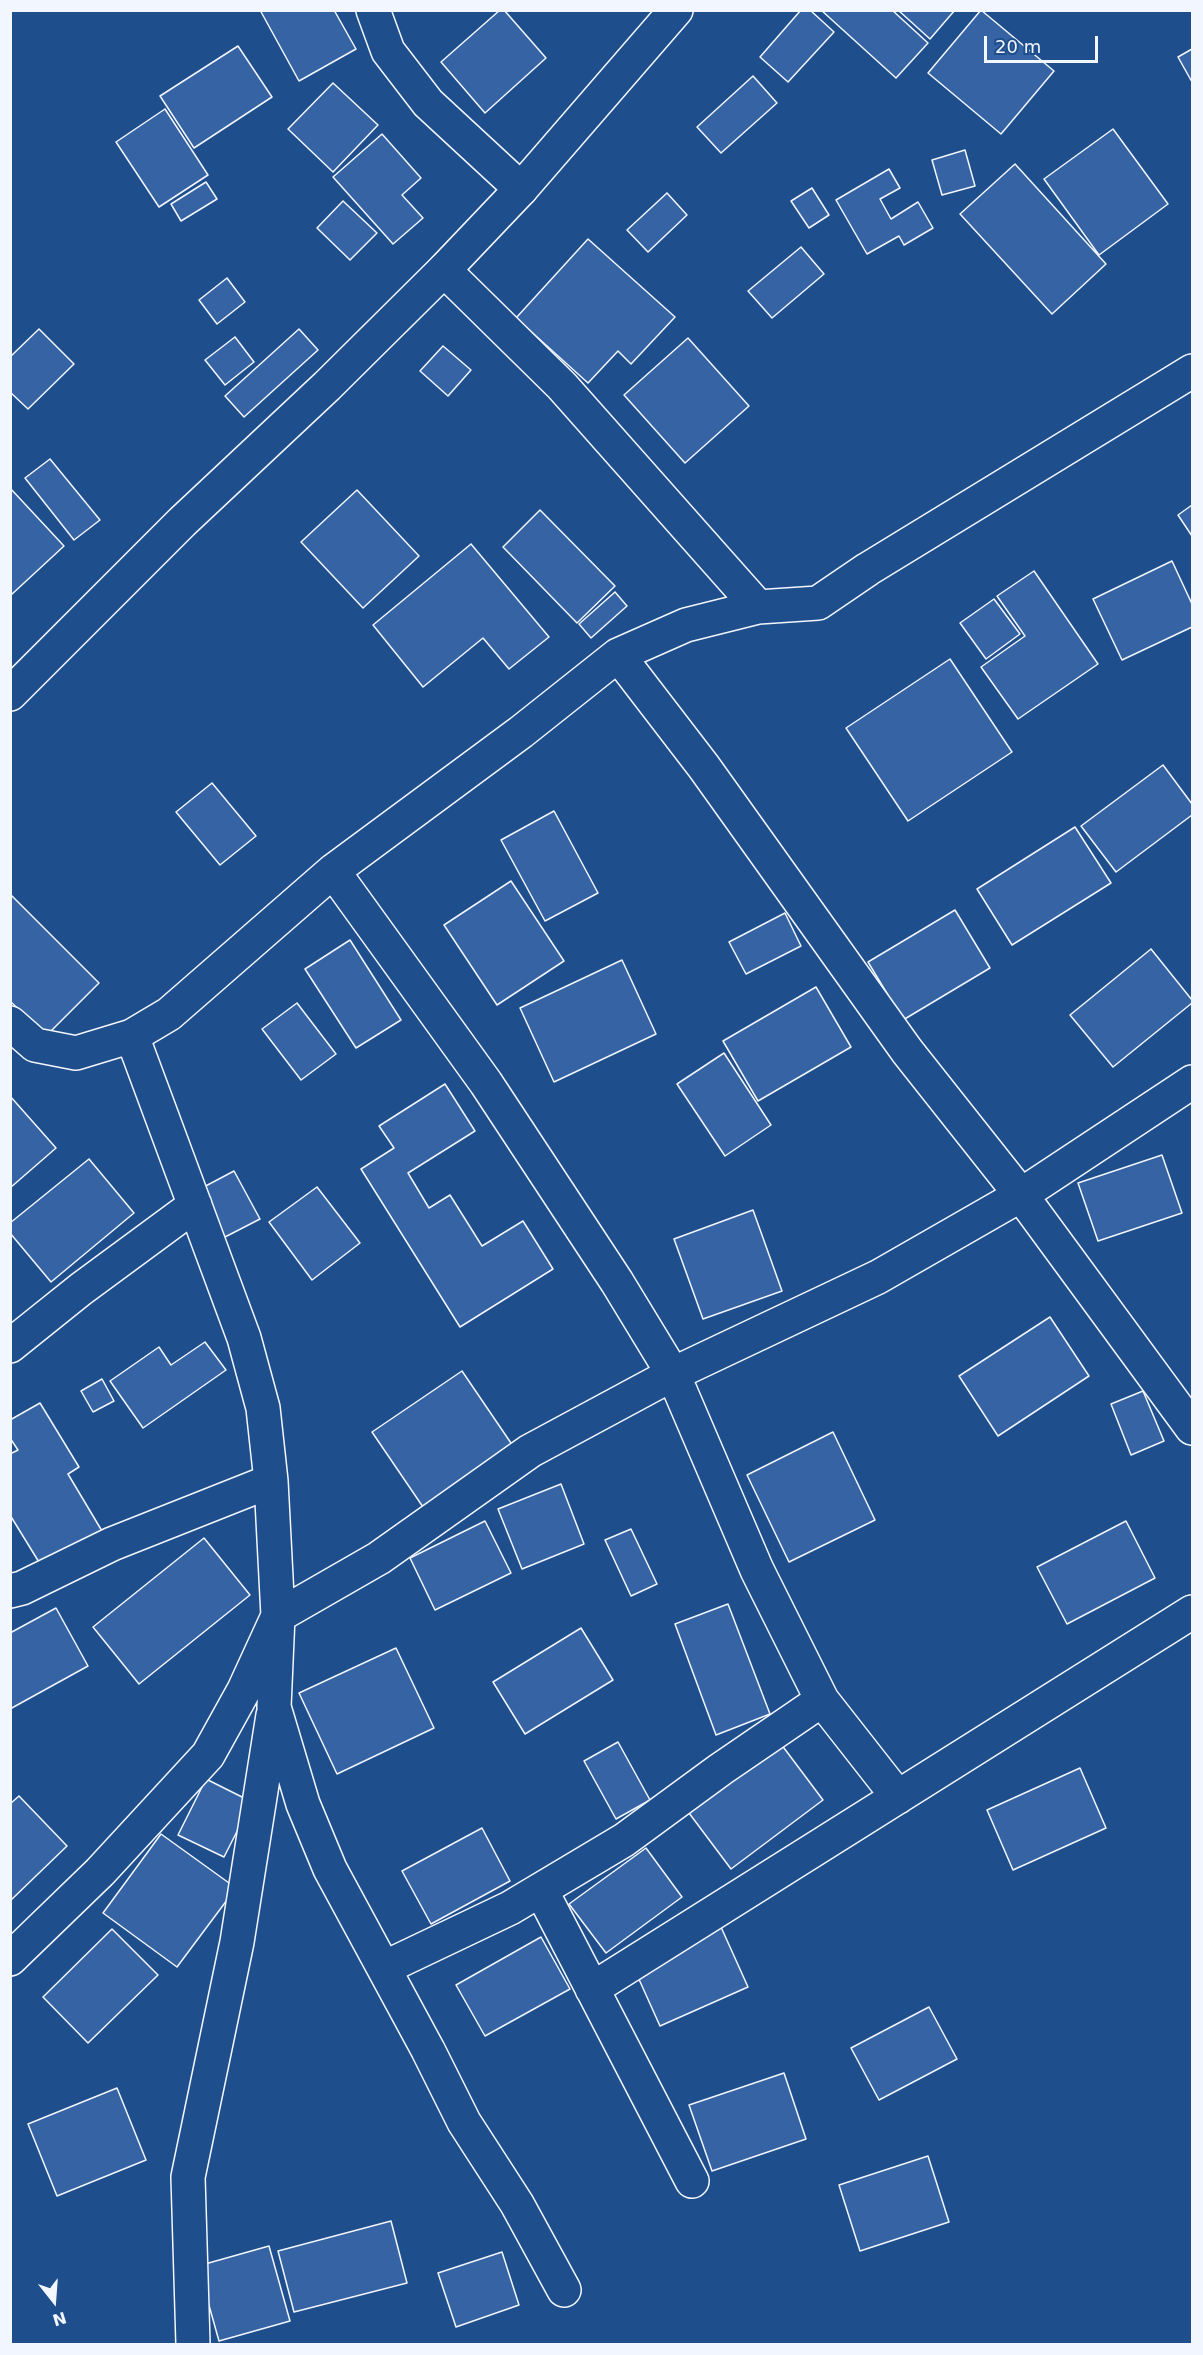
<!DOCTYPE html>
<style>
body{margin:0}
#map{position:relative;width:1203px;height:2355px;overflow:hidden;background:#1f4e8c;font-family:"DejaVu Sans",sans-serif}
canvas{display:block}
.frame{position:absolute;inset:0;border:12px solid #f2f6ff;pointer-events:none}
.north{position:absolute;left:24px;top:2271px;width:60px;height:60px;-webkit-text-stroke:4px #1f4e8c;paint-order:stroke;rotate:163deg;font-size:16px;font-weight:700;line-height:24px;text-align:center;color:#f2f6ff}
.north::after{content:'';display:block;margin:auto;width:21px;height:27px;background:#f2f6ff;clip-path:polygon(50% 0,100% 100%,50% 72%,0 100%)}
.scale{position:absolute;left:984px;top:36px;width:114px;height:27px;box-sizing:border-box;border:3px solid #f2f6ff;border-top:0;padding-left:8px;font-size:18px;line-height:21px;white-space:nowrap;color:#f2f6ff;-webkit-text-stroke:4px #1f4e8c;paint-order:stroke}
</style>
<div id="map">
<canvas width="1203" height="2355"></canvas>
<div class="frame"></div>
<div class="north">N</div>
<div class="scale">20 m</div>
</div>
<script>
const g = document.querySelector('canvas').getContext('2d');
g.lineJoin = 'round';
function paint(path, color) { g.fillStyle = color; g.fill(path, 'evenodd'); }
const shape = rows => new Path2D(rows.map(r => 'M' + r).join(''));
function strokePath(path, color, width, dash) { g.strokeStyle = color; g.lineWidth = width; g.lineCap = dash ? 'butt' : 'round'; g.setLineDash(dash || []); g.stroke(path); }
const building = shape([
 [260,10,334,10,356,49,299,81,260,10],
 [500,10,504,10,546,58,485,113,441,62,500,10],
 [801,10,810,10,834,32,788,82,760,57,801,10],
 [821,10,892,10,928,43,896,78,821,10],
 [898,10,955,10,930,39,898,10],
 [981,10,1054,71,1001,134,928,73,981,10],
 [238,46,272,97,194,148,160,96,238,46],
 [1192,49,1192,82,1178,57,1192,49],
 [753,76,777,103,721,153,697,127,753,76],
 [333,83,378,125,333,172,288,129,333,83],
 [165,109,208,175,159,207,116,142,165,109],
 [1113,129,1168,204,1099,255,1044,179,1113,129],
 [382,134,421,178,402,195,423,218,393,244,333,177,382,134],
 [965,150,975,186,942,195,932,160,965,150],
 [1015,164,1106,264,1052,314,960,214,1015,164],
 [889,169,900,188,880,199,891,219,918,202,933,228,904,245,899,236,867,254,836,200,889,169],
 [206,182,217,199,181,221,171,204,206,182],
 [812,188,829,215,809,228,791,201,812,188],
 [667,193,687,215,648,252,627,230,667,193],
 [343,201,377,233,350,260,317,228,343,201],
 [588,239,675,317,631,364,618,351,588,383,516,318,588,239],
 [801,247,824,274,772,318,748,291,801,247],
 [227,278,245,302,217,324,199,300,227,278],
 [39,329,74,364,28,409,10,392,10,357,39,329],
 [299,329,318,350,244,417,225,396,299,329],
 [235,337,254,362,225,385,205,360,235,337],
 [688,338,749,406,685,463,624,395,688,338],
 [443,346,471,370,448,396,420,371,443,346],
 [50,459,100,520,74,540,25,478,50,459],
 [10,488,64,546,11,595,10,594,10,488],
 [357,490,419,556,363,608,301,542,357,490],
 [1192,505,1192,536,1178,515,1192,505],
 [540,510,615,586,577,623,503,547,540,510],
 [471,544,549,637,509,669,483,638,423,687,373,625,471,544],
 [1172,561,1192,604,1192,627,1122,660,1093,599,1172,561],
 [1034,571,1098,664,1018,719,981,667,1025,636,997,596,1034,571],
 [615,592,627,606,591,638,579,624,615,592],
 [994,599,1020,634,986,659,960,623,994,599],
 [950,659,1012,752,908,821,846,728,950,659],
 [1163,765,1192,804,1192,815,1116,872,1081,826,1163,765],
 [212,783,256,836,220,865,176,812,212,783],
 [554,811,598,893,545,921,501,840,554,811],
 [1075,827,1111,883,1012,945,977,889,1075,827],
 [511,881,564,961,497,1005,444,925,511,881],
 [10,894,99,983,46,1036,10,1001,10,894],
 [955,910,990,968,903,1020,868,962,955,910],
 [785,913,801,946,746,974,729,942,785,913],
 [350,940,401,1020,356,1048,305,969,350,940],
 [1151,949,1192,1000,1192,1003,1113,1067,1070,1015,1151,949],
 [622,960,656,1034,554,1082,520,1008,622,960],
 [816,987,851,1047,758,1101,723,1041,816,987],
 [297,1003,336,1054,301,1080,262,1029,297,1003],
 [724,1053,771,1125,725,1156,677,1084,724,1053],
 [445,1084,475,1131,408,1173,429,1208,450,1195,482,1246,523,1221,553,1269,460,1327,361,1169,394,1148,379,1126,445,1084],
 [10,1096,56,1148,10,1188,10,1096],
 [1162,1155,1182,1213,1098,1241,1078,1183,1162,1155],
 [89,1159,134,1213,51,1282,10,1233,10,1223,89,1159],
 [234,1171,260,1219,225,1237,200,1189,234,1171],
 [317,1187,360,1243,312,1280,269,1222,317,1187],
 [753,1210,782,1291,703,1319,674,1239,753,1210],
 [1050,1317,1089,1376,998,1436,959,1376,1050,1317],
 [205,1342,226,1370,143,1428,110,1381,159,1347,171,1365,205,1342],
 [462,1371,513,1446,423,1507,372,1432,462,1371],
 [102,1379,114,1401,93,1412,81,1391,102,1379],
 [1143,1391,1164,1441,1131,1455,1111,1404,1143,1391],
 [40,1403,79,1467,68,1474,102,1531,42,1567,10,1515,10,1454,18,1450,10,1438,10,1420,40,1403],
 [833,1432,875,1520,789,1562,747,1475,833,1432],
 [561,1484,584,1544,522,1569,498,1509,561,1484],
 [485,1521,511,1573,435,1610,410,1558,485,1521],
 [1126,1521,1155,1578,1067,1624,1037,1567,1126,1521],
 [631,1529,657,1584,631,1596,605,1540,631,1529],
 [204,1538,250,1595,139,1684,93,1627,204,1538],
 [728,1604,770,1714,716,1735,675,1624,728,1604],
 [56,1608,88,1666,10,1709,10,1633,56,1608],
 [581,1628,613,1680,525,1734,493,1682,581,1628],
 [396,1648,434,1728,337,1774,299,1693,396,1648],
 [618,1742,650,1800,616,1819,584,1761,618,1742],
 [781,1744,823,1800,731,1869,689,1813,781,1744],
 [1080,1768,1106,1828,1013,1870,987,1810,1080,1768],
 [206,1779,252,1802,224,1857,178,1835,206,1779],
 [19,1796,67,1846,10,1901,10,1804,19,1796],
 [482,1828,510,1881,431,1924,402,1871,482,1828],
 [161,1834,236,1888,177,1967,103,1913,161,1834],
 [646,1848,682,1897,606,1953,569,1904,646,1848],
 [721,1927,748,1987,660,2026,633,1966,721,1927],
 [112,1929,158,1975,88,2043,43,1997,112,1929],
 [541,1937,570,1989,485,2036,456,1985,541,1937],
 [929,2007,957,2059,879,2100,851,2048,929,2007],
 [784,2073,806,2139,712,2171,689,2105,784,2073],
 [117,2088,146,2160,57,2196,28,2124,117,2088],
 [928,2156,949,2222,860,2251,839,2185,928,2156],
 [391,2221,407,2283,294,2312,278,2251,391,2221],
 [269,2246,290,2321,219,2341,198,2266,269,2246],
 [502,2252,519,2305,456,2327,438,2273,502,2252]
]);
const street = shape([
 [373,10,388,51,428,103,521,189],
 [444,270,562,386,758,607],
 [618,655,704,767,907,1051,1021,1195,1192,1428],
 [333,871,486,1083,617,1282,673,1374,757,1570,822,1700,898,1797],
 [10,1023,35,1045,76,1053,132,1036,169,1014,333,871,521,732,618,655,686,625,758,607,818,603,868,569,1192,371],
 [10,1346,81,1289,195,1205],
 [10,1591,22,1588,112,1544,271,1481],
 [541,1890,692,2181],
 [10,1959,100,1872,208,1755,244,1690,278,1616,271,1481,263,1408,244,1338,132,1036],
 [384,1968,510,1908,624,1840,721,1769,822,1700],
 [592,1989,1192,1612],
 [564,2290,517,2204,464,2122,428,2050,330,1869,303,1804,274,1707,278,1616,379,1558,530,1451,673,1374,878,1277,1021,1195,1192,1082],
 [193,2344,188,2177,237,1942,273,1715]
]);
const primary = shape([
 [10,694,182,522,327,386,444,270,521,189,676,10]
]);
paint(building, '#3563a3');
strokePath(building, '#f2f6ff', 1.5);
strokePath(street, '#f2f6ff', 36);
strokePath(primary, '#f2f6ff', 36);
strokePath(street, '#1f4e8c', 33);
strokePath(primary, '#1f4e8c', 33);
</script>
